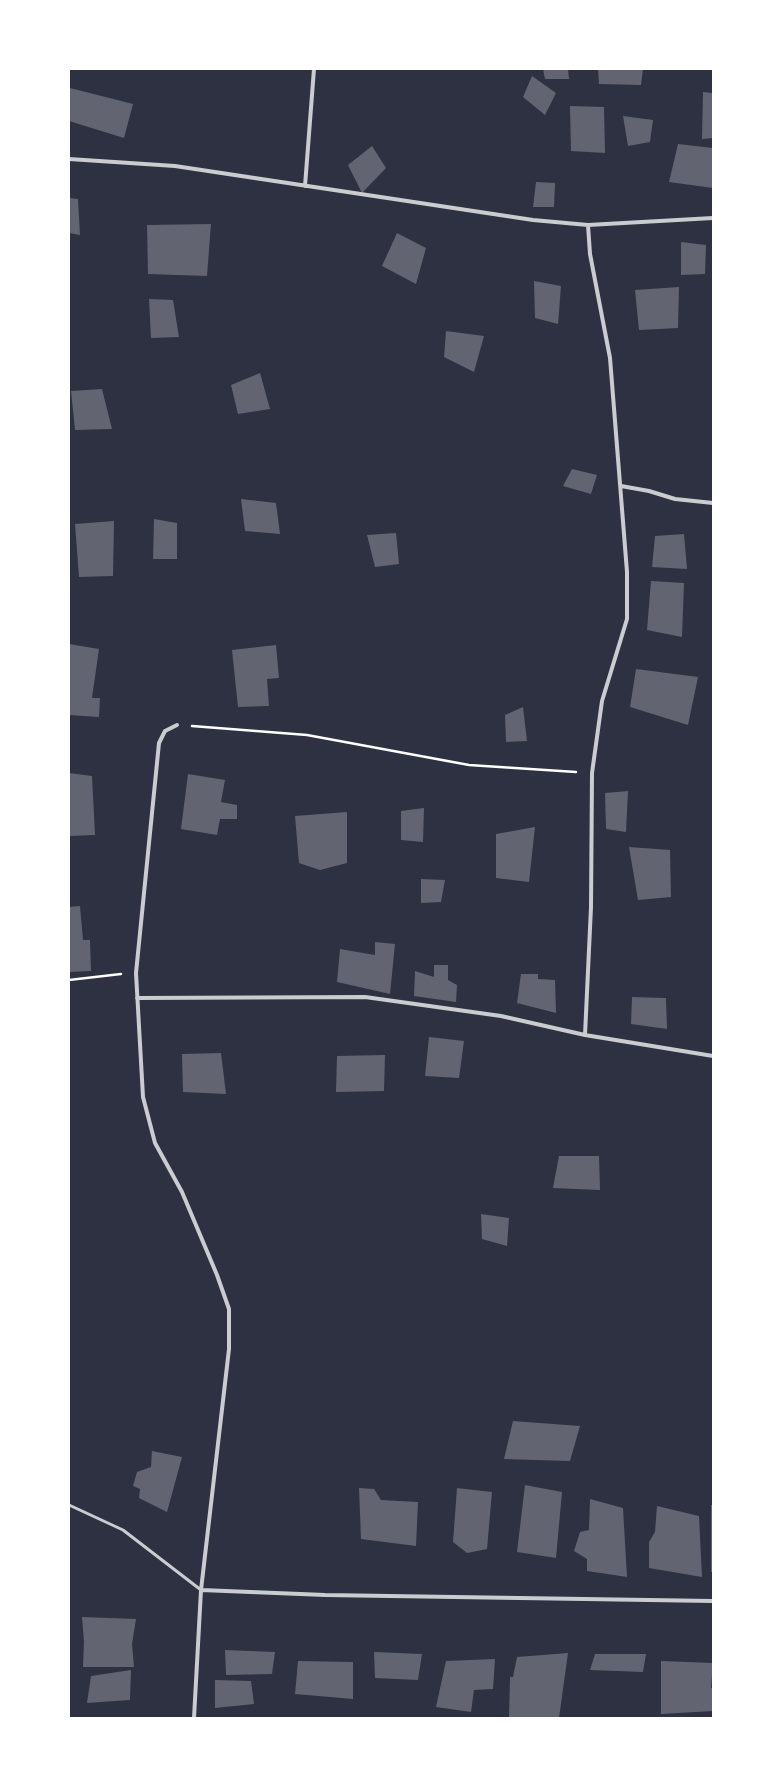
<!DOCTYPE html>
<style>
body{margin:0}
#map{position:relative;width:782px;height:1787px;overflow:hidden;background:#2d3142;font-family:"Playfair Display",serif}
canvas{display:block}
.frame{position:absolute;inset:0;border:70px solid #fff;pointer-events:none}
</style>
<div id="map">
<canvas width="782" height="1787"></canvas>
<div class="frame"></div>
</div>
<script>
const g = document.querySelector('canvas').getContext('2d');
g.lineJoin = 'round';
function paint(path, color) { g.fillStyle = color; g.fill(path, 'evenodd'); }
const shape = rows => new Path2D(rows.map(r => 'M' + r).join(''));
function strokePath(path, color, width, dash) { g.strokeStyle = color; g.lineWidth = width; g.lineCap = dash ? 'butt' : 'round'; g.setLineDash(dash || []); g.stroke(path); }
const building = shape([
 [543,69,568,69,569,79,545,79],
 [598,69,643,69,641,85,599,84],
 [532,76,556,93,545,115,523,97],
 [70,88,133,104,124,138,69,121],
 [703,92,713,93,713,138,702,139],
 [570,106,604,107,605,153,571,151],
 [623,116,653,120,650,142,628,146],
 [678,144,713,148,713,188,669,182],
 [372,146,386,168,362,193,348,165],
 [536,182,555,183,554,207,533,207],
 [69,198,78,199,80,235,69,233],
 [211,224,207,276,148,274,147,225],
 [397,233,426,248,416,284,382,266],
 [681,242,706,245,705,274,681,275],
 [534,281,561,286,558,324,535,318],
 [679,287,678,328,639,330,635,290],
 [149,299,173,300,179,337,151,338],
 [446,331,484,336,474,372,444,357],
 [260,373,270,409,238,414,231,385],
 [102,389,112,429,75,430,71,391],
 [572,469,597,475,591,494,563,486],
 [241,499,276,503,280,534,245,531],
 [154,519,177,523,177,559,153,559],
 [114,521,113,576,79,577,75,524],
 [396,533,399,564,375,567,367,535],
 [684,534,687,569,652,567,655,536],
 [651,581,684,583,682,637,647,630],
 [69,644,99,649,92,698,100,698,99,717,69,715],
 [276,645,279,678,267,679,269,706,238,707,232,650],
 [636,669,698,677,688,725,630,707],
 [523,707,527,741,506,742,505,715],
 [69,773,92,776,95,835,69,836],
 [188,774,225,780,221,802,237,805,237,819,220,819,217,835,181,829],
 [628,791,626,832,606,829,605,793],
 [424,808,423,842,401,840,401,811],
 [347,812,347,863,320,870,299,863,295,816],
 [535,827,529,882,496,878,496,834],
 [629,847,670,850,671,897,638,900],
 [421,879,445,880,441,902,421,903],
 [80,906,83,940,90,940,91,971,69,972,69,907],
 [375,942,395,944,390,994,337,982,340,949,375,955],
 [434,965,448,965,448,980,457,985,456,1002,414,996,415,971,434,977],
 [521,974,538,974,538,979,555,980,556,1013,517,1003],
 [632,997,666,998,667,1029,631,1024],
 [429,1037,464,1041,459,1078,425,1076],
 [221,1053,226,1094,183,1092,182,1054],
 [385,1055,384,1091,336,1092,337,1056],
 [559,1156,599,1156,600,1190,553,1188],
 [481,1214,509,1218,507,1246,482,1239],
 [513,1421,580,1426,570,1461,504,1459],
 [152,1451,182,1457,167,1512,139,1498,140,1489,133,1486,137,1472,151,1467],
 [525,1485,562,1492,556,1558,517,1552],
 [359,1488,374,1489,381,1500,418,1502,416,1546,361,1539],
 [457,1488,492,1492,487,1549,467,1553,453,1542],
 [590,1499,623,1508,627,1577,587,1571,587,1559,574,1551,580,1532,589,1530],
 [711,1505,713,1505,713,1572,711,1572],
 [657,1506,699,1516,702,1577,649,1568,649,1542,655,1532],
 [82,1617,136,1619,132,1644,134,1667,83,1667,84,1642],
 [225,1650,275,1652,272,1674,226,1675],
 [374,1652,422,1654,418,1680,375,1678],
 [568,1653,559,1718,509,1718,510,1677,513,1677,517,1657],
 [595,1654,646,1654,643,1672,590,1670],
 [495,1659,493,1689,474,1690,471,1712,436,1707,446,1661],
 [298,1661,353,1662,353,1699,295,1694],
 [661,1661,713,1663,711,1688,713,1688,713,1711,661,1714],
 [131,1670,130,1700,87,1703,91,1676],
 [215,1680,251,1681,254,1704,215,1708]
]);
const path = shape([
 [192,726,307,735,469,765,576,772],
 [69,980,121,974]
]);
const service = shape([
 [69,1505,123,1530,201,1590]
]);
const minor = shape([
 [69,159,175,166,533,220,588,225,590,254,610,358,627,572,627,619,602,701,592,773,591,907,585,1035],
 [305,186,314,69],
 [588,225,713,218],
 [621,486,649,491,675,499,713,503],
 [177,725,165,731,159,743,136,973,143,1097,155,1143,182,1192,217,1275,229,1309,229,1349,201,1590],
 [137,998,365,997,501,1016,585,1035,713,1056],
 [194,1718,201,1590,325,1595,713,1601]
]);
paint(building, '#626471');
strokePath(path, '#fff', 2.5);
strokePath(service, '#caccd0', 3);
strokePath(minor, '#caccd0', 4);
</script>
